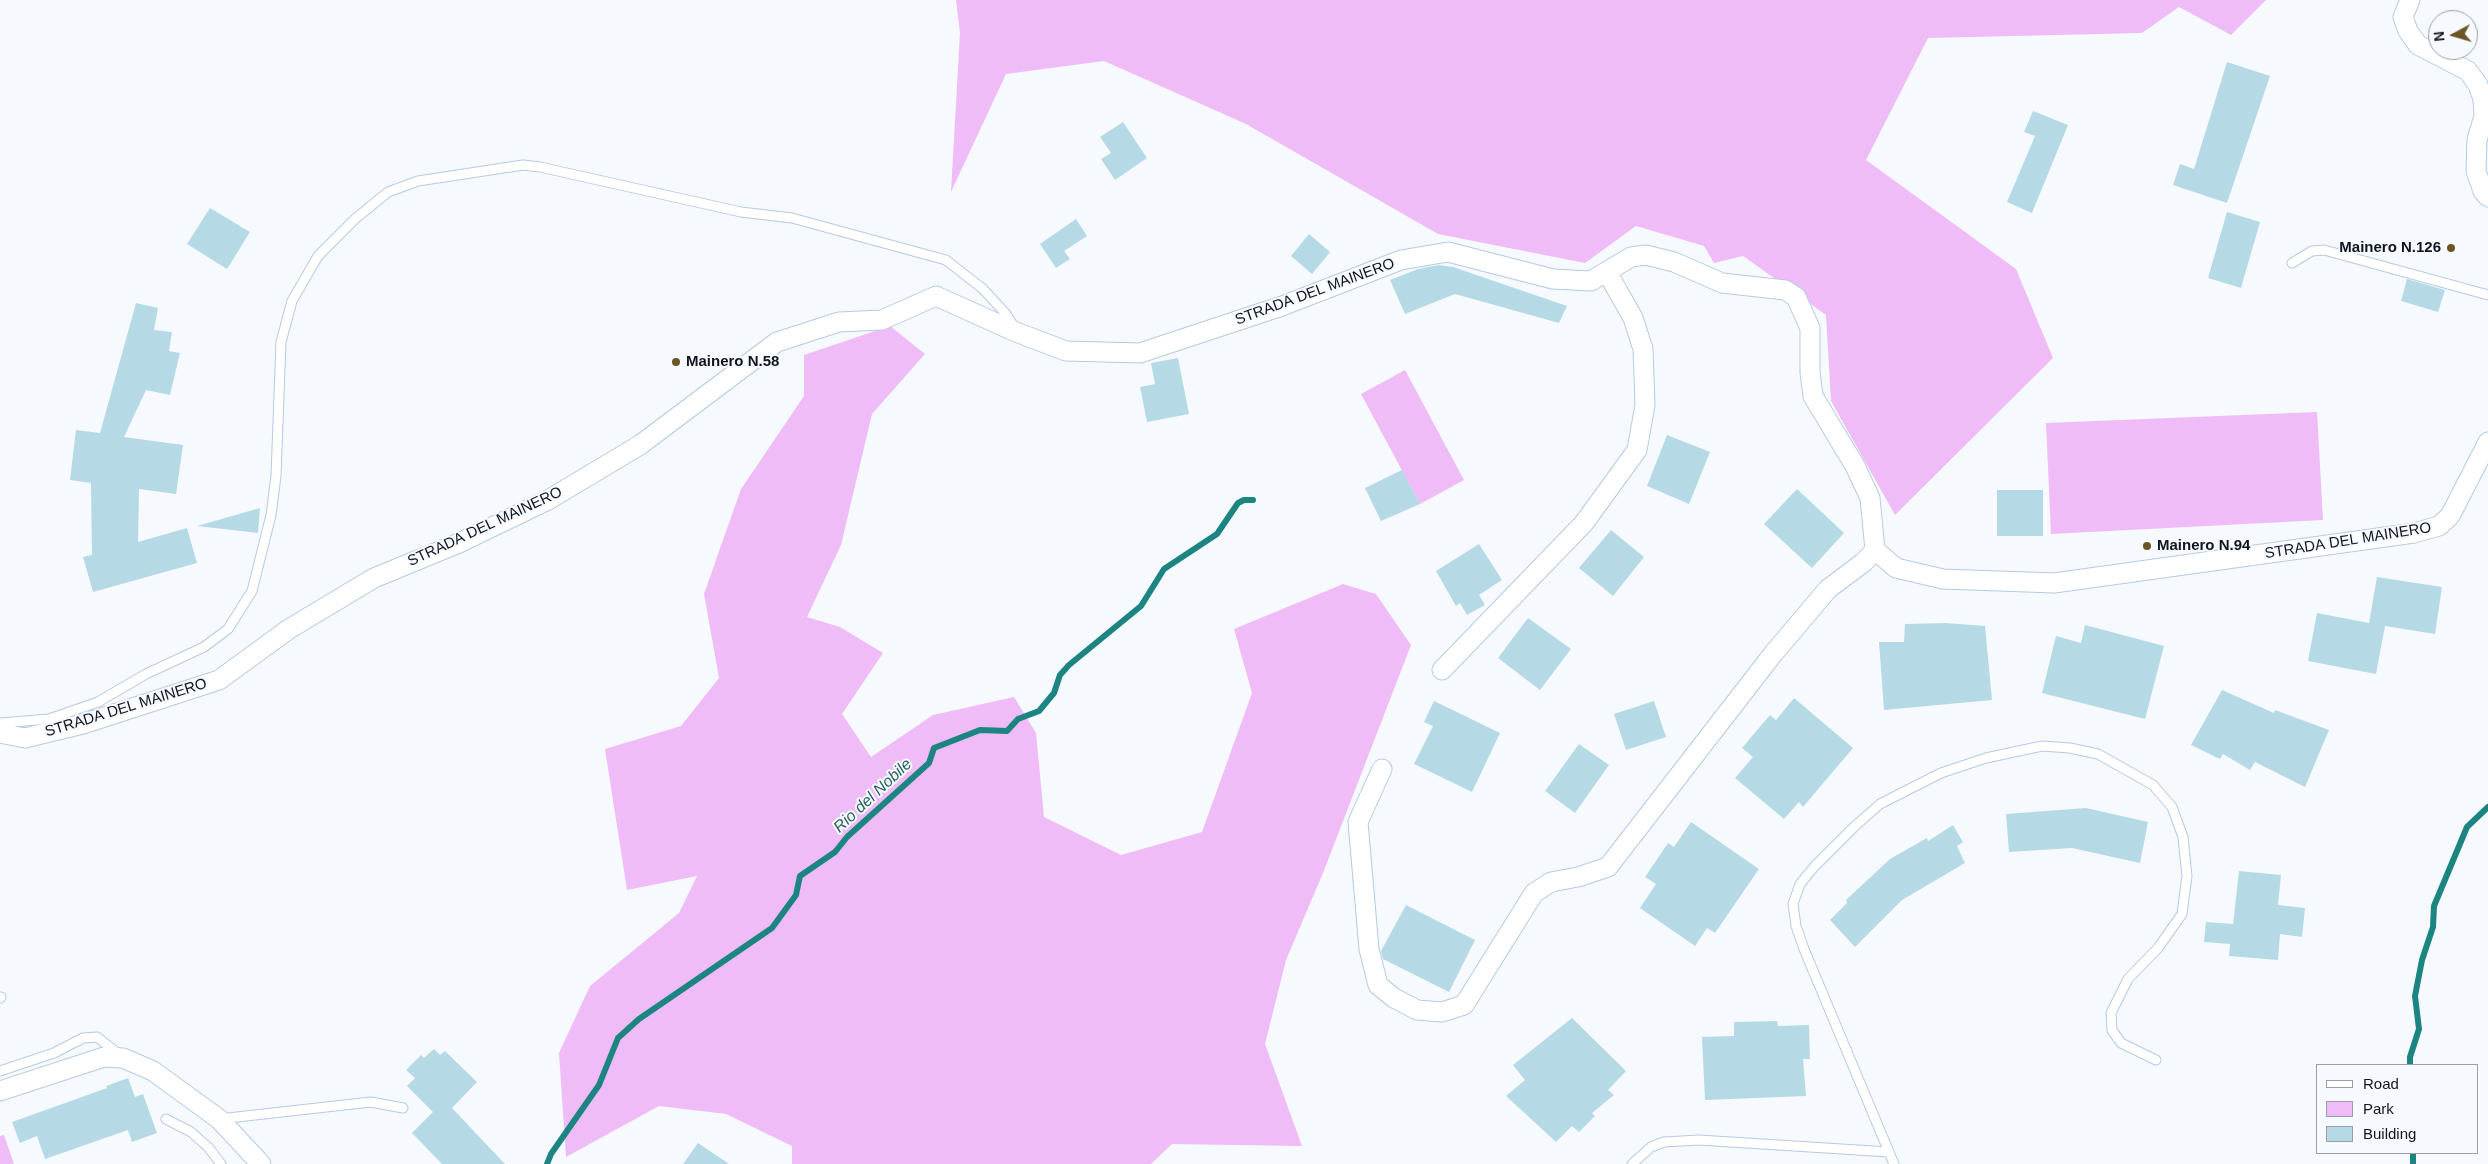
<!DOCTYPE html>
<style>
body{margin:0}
#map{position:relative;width:2488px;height:1164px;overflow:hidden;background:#f6faff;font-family:Helvetica,sans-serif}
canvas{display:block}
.legend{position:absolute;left:2316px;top:1064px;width:162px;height:90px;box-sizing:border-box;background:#f6faff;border:1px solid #9a9fa5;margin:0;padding:6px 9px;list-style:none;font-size:15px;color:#10161f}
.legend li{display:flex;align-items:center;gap:10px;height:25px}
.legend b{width:25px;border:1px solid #9a9fa5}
.north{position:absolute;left:2428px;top:10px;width:50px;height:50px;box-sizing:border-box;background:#f6faff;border:1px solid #9a9fa5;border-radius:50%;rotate:264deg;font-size:14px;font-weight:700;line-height:20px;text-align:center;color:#10161f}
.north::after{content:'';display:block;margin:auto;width:18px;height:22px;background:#695624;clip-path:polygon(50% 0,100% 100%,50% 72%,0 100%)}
</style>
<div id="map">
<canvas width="2488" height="1164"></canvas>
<ul class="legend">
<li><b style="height:6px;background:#fff"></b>Road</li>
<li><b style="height:14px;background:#efbcf7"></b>Park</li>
<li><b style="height:14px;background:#b6d9e6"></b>Building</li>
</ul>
<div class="north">N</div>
</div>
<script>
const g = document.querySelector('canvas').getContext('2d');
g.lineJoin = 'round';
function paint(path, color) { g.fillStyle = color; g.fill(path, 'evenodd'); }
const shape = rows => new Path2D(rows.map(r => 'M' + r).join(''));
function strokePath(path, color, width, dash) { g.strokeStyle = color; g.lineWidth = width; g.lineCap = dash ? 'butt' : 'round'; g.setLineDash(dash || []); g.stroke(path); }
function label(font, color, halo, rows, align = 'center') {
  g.font = font + ' Helvetica,sans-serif'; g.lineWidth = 4; g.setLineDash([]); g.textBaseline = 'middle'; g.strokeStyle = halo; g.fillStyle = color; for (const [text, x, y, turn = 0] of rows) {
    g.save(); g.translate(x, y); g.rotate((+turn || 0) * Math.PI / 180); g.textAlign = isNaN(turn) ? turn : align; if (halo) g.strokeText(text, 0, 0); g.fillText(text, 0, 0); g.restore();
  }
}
const green = shape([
 [956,0,2266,0,2231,35,2179,7,2142,33,1928,38,1866,160,2016,269,2053,358,1895,515,1831,401,1826,315,1743,256,1714,263,1704,246,1636,226,1585,263,1438,234,1246,124,1104,61,1006,74,951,192,960,33],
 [890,326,925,354,872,414,841,545,807,617,840,627,883,653,842,714,871,757,933,715,1014,697,1036,733,1044,817,1121,855,1202,832,1252,693,1234,629,1343,584,1376,594,1411,645,1323,873,1286,960,1265,1044,1302,1146,1172,1144,1151,1164,792,1164,792,1146,726,1114,659,1106,566,1157,559,1053,590,986,679,913,697,876,627,890,605,749,681,726,719,678,704,594,741,489,804,396,804,355],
 [1405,370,1464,480,1420,504,1361,394],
 [2317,412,2323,520,2051,534,2046,423],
 [4,1135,14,1164,0,1164,0,1136]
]);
const stream = shape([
 [2410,1065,2410,1057,2419,1029,2415,996,2422,960,2433,927,2434,906,2467,827,2488,807],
 [2413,1153,2413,1164],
 [547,1164,551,1154,599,1085,618,1038,639,1019,772,928,796,895,800,876,835,852,847,837,929,763,934,748,980,730,1007,731,1018,719,1039,711,1054,693,1060,675,1069,665,1141,606,1164,569,1217,534,1238,503,1244,500,1253,500]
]);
const building = shape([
 [2227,62,2270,76,2227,203,2173,185,2180,164,2194,169],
 [2033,111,2068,125,2032,213,2007,202,2035,136,2024,132],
 [1123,122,1147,158,1115,180,1101,159,1111,153,1100,137],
 [210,208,250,232,227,269,187,244],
 [2227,212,2260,222,2241,288,2208,278],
 [1076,219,1087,236,1064,251,1070,259,1056,268,1040,244],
 [1309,234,1330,252,1312,274,1291,256],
 [1439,265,1453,267,1567,306,1559,323,1455,294,1405,314,1390,280,1418,269],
 [2407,279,2445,290,2438,312,2401,301],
 [136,303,158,308,154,330,172,332,169,351,180,353,170,395,146,390,124,437,183,445,176,494,139,489,138,542,187,528,197,563,93,592,83,557,92,555,91,483,70,480,76,430,100,433],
 [1178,358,1189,414,1147,422,1140,387,1155,384,1151,363],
 [1667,435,1710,452,1689,504,1647,486],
 [1402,470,1420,504,1381,521,1365,488],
 [1797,489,1844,533,1812,568,1764,524],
 [1997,490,2043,490,2043,536,1997,536],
 [260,508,258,533,197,526],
 [1611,530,1644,557,1613,596,1579,568],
 [1479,544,1502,580,1479,595,1485,605,1467,615,1460,603,1456,606,1436,571],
 [2377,577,2442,587,2435,634,2385,626,2376,674,2308,661,2317,613,2369,623],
 [1528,618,1571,649,1540,690,1498,658],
 [1945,623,1985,626,1992,700,1884,710,1879,642,1904,642,1905,624],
 [2085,625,2164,646,2145,719,2042,693,2056,636,2081,643],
 [2222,690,2274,713,2275,710,2329,730,2305,787,2255,762,2250,770,2223,754,2220,759,2191,745],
 [1794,698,1853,748,1803,807,1799,802,1784,819,1735,778,1753,757,1742,748,1770,715,1776,720],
 [1434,701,1500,733,1472,792,1414,764,1433,726,1424,722],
 [1654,701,1666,737,1626,750,1614,714],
 [1579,744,1609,765,1575,813,1545,791],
 [2086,808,2148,822,2140,863,2072,848,2009,852,2006,814],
 [1691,822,1759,869,1715,933,1707,928,1695,946,1640,908,1656,884,1645,877,1668,843,1674,847],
 [1953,825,1963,842,1957,846,1965,863,1902,900,1855,947,1830,920,1847,903,1846,900,1890,859,1927,838,1928,841],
 [2239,871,2281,875,2278,905,2305,908,2302,937,2280,934,2278,960,2229,956,2230,944,2204,942,2206,922,2233,924],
 [1406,905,1475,940,1449,992,1383,959,1381,951],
 [1572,1018,1626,1071,1608,1090,1614,1095,1592,1113,1595,1116,1579,1132,1572,1126,1556,1142,1506,1096,1525,1080,1513,1065],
 [1777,1021,1778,1026,1809,1025,1810,1059,1803,1059,1806,1096,1705,1100,1702,1037,1734,1036,1734,1022],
 [434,1049,440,1055,445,1051,477,1082,452,1108,505,1164,442,1164,412,1133,433,1112,407,1086,415,1078,406,1070,421,1055,424,1058],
 [128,1078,135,1097,143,1094,157,1133,132,1142,128,1130,45,1159,37,1136,20,1143,12,1122,107,1088,106,1086],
 [698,1143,729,1164,683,1164]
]);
const lane = shape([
 [2292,263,2312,251,2324,250,2488,295],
 [0,723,49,719,98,702,146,674,204,647,228,629,252,591,271,515,276,476,281,342,292,301,318,256,355,219,388,192,418,181,523,165,540,167,741,212,792,218,946,260,983,289,1006,314,1014,327],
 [0,998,1,997],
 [0,1071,54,1053,83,1038,97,1037,119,1054],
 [166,1119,191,1132,208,1147,221,1164],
 [219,1119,371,1102,403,1108],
 [1632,1164,1651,1147,1664,1142,1699,1140,1889,1152],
 [1894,1164,1804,949,1796,926,1793,904,1800,884,1814,867,1854,827,1880,804,1941,773,1986,758,2042,746,2070,748,2098,754,2153,785,2172,807,2183,837,2187,876,2182,914,2158,948,2128,979,2111,1013,2112,1030,2121,1043,2156,1060]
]);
const street = shape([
 [2410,0,2403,17,2408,31,2418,45,2468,71,2478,85,2483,99,2484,116,2477,140,2476,171,2483,191,2488,197],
 [1442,670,1584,523,1637,450,1645,405,1643,349,1633,318,1607,272],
 [0,733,25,738,83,724,219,680,289,629,374,578,459,543,548,500,640,445,777,342,839,322,882,320,936,296,1016,332,1066,351,1140,353,1282,306,1401,260,1448,252,1553,279,1591,281,1631,257,1646,255,1674,262,1722,283,1785,290,1796,297,1810,328,1810,372,1813,396,1855,466,1870,498,1875,550,1896,568,1943,579,2054,583,2414,533,2439,526,2450,516,2488,442],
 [1382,769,1358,822,1369,949,1378,985,1394,998,1417,1010,1442,1012,1464,1005,1534,893,1551,882,1578,877,1608,867,1773,654,1828,589,1864,562,1875,550],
 [0,1091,104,1057,123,1058,153,1071,219,1119,261,1164]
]);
const markers = [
 [2451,248,5,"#695624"],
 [676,362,5,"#695624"],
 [2147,546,5,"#695624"]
];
const poiNames = [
 ["Mainero N.126",2441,248,"right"],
 ["Mainero N.58",686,362],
 ["Mainero N.94",2157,546]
];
const streetNames = [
 ["STRADA DEL MAINERO",1315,292,-20],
 ["STRADA DEL MAINERO",485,527,-25],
 ["STRADA DEL MAINERO",2348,541,-9],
 ["STRADA DEL MAINERO",126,708,-17]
];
const waterNames = [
 ["Rio del Nobile",873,796,-43]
];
paint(green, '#efbcf7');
strokePath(stream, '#1c8582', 6);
paint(building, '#b6d9e6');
strokePath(lane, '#b6cae3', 11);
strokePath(street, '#b6cae3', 21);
strokePath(lane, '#fff', 9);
strokePath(street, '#fff', 19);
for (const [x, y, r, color] of markers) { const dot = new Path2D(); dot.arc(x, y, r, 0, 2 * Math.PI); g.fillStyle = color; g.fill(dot); strokePath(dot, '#f6faff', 2); }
label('bold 15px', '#10161f', '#f6faff', poiNames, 'left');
label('15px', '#10161f', '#f6faff', streetNames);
label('italic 16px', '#2a615d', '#f6faff', waterNames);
</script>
